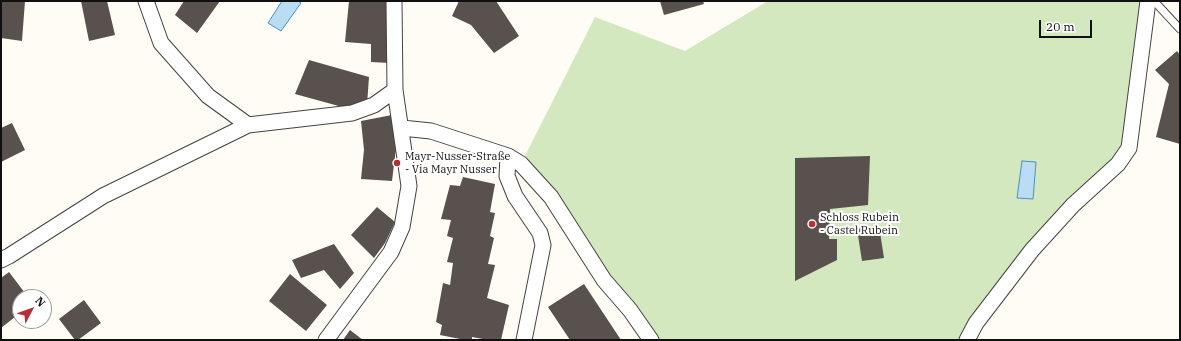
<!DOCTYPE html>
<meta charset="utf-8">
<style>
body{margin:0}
#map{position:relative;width:1181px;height:341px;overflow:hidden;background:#fefcf4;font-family:"IBM Plex Serif",serif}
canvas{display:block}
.frame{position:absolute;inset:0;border:2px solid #101010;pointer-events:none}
.north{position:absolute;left:12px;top:289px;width:40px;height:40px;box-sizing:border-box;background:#fff;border:1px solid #9f9f9f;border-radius:50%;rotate:49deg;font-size:11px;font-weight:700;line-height:16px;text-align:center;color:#101010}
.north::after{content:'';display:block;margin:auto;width:14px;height:18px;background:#ba2e33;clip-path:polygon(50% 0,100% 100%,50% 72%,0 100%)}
.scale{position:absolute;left:1039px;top:20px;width:53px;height:18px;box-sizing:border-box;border:2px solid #101010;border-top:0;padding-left:5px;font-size:12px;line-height:14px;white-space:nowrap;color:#101010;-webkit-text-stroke:3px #fff;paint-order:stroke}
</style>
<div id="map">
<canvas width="1181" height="341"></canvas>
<div class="frame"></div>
<div class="north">N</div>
<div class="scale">20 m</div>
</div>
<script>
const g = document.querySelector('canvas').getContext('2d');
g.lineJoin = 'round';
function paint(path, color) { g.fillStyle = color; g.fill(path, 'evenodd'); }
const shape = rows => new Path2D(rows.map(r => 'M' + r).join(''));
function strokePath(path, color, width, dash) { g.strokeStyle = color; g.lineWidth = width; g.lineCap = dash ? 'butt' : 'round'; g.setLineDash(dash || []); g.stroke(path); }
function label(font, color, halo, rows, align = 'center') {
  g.font = font + ' "IBM Plex Serif",serif'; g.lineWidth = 4; g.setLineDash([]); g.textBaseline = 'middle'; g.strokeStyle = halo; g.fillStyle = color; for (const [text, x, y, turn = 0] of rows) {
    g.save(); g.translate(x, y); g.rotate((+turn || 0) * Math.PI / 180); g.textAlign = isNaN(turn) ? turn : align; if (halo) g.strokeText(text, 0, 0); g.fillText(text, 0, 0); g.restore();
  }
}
const green = shape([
 [768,1,1148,1,1129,148,1073,205,967,340,651,340,521,164,595,17,685,51]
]);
const water = shape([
 [282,1,298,1,301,3,281,31,268,23,282,1],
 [1022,161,1036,162,1033,199,1017,198,1022,161]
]);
const building = shape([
 [1,1,25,1,22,41,1,38],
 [81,1,107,1,115,35,89,41],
 [184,1,220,1,197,33,175,15],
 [349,1,388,1,390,63,371,62,371,44,345,42],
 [459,1,496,1,519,36,494,53,471,25,452,16],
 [660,1,703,1,704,4,664,15],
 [1177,51,1180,55,1180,144,1156,137,1169,84,1155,70],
 [309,60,369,77,367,105,346,108,295,94],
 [392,115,396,148,392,181,361,179,364,150,361,121],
 [12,123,25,150,1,162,1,128],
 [870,156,868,205,830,209,829,239,837,239,837,260,795,281,795,158],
 [463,177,495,184,490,212,495,213,490,236,494,238,488,264,495,265,487,298,509,305,501,340,488,340,472,337,472,340,465,340,440,335,442,325,436,322,443,283,450,285,453,263,447,262,453,238,447,236,451,220,441,219,450,185,460,186],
 [377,207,395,222,385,243,374,258,351,235],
 [879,226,884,258,862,261,857,229],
 [334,244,354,273,340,289,324,270,301,278,292,260],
 [9,272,28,297,20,297,20,313,1,328,1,278],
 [290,274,327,305,306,331,269,301],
 [584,284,621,340,570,340,548,307],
 [84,300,101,323,78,340,75,340,59,319],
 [350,330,363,340,343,340]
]);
const lane = shape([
 [1154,1,1180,29]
]);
const street = shape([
 [146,1,161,43,208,96,248,125],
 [402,128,431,131,508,156,521,164,551,197,604,280,630,310,651,340],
 [508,156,507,176,515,196,540,233,543,245,524,340],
 [1,260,9,256,103,196,248,125,352,113,374,105,395,90],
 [326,340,391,252,402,227,409,186,395,90,394,1],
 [967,340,976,323,1032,250,1073,205,1118,164,1129,148,1148,1]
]);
const markers = [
 [397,163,4,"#ba2e33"],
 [812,224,4,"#ba2e33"]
];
const poiNames = [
 ["Mayr-Nusser-Straße",405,157],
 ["- Via Mayr Nusser",405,170],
 ["Schloss Rubein",820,218],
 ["- Castel Rubein",820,231]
];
paint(green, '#d3e8be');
paint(water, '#bbddf3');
strokePath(water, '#4692c7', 1);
paint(building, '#58514d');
strokePath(lane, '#434343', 9);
strokePath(street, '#434343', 17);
strokePath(lane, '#fff', 7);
strokePath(street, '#fff', 15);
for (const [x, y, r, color] of markers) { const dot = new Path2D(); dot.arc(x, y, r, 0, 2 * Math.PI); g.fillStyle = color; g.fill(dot); strokePath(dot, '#fff', 1.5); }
label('11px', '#101010', '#fff', poiNames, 'left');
</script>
